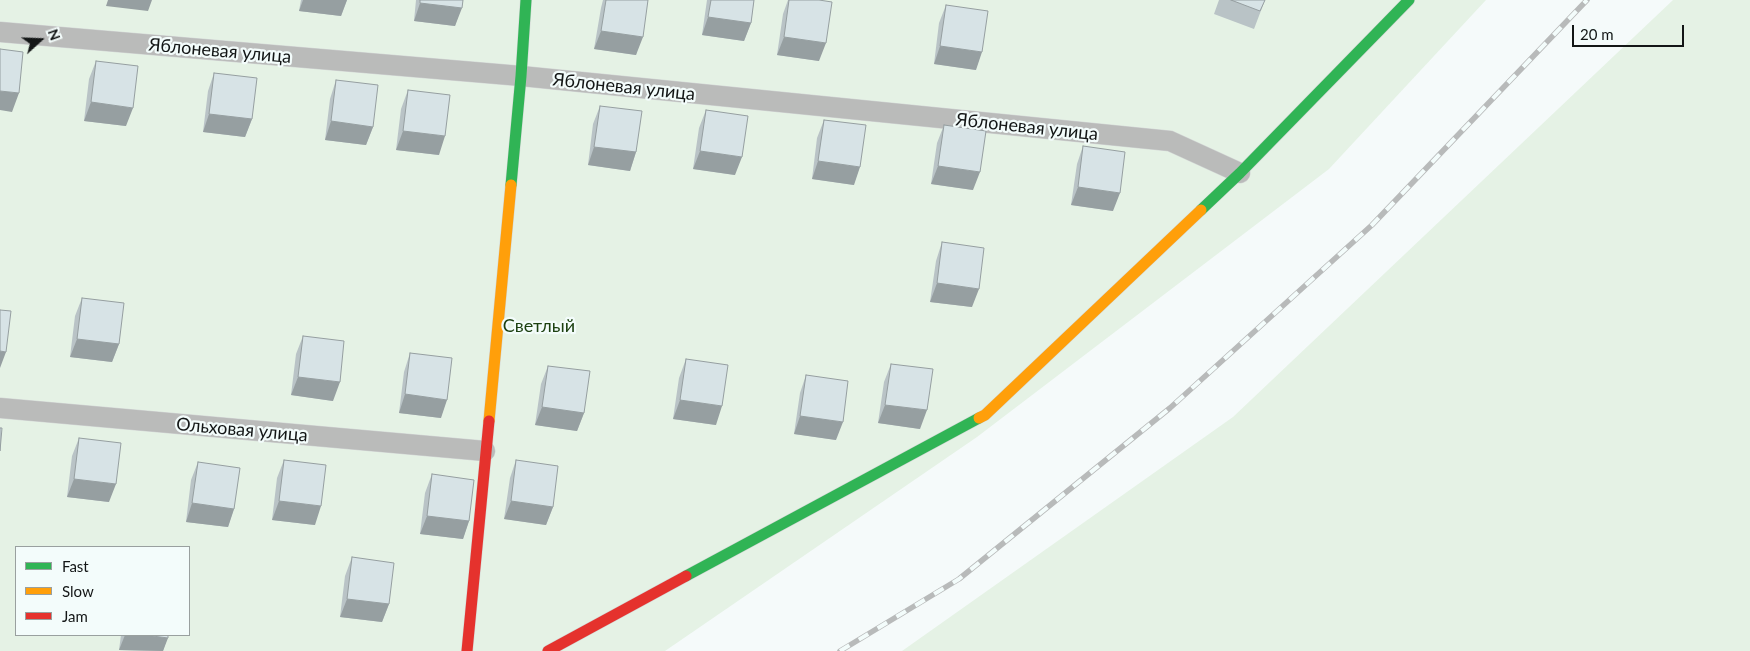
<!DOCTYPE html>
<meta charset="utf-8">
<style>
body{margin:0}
#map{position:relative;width:1750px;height:651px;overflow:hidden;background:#f5fafa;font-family:Lato,sans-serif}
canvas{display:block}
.legend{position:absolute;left:15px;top:546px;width:175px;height:90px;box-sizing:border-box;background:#f3fcfb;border:1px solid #99a09f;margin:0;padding:6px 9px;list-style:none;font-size:15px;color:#131616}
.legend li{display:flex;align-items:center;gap:10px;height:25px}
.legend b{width:25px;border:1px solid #99a09f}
.north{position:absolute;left:15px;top:15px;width:50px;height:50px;-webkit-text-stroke:4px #f3fcfb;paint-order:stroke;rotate:70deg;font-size:14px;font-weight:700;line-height:20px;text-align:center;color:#131616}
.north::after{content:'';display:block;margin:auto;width:18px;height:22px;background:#131616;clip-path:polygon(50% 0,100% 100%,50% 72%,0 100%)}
.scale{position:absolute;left:1572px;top:25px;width:112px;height:22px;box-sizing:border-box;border:2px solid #131616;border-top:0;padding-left:6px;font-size:15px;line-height:18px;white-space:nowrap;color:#131616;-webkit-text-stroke:4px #f3fcfb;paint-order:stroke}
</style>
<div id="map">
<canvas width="1750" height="651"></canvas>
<ul class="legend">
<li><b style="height:6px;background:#30b455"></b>Fast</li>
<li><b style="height:6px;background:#ff9f0a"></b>Slow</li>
<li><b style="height:6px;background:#e5322d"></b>Jam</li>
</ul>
<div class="north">N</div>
<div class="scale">20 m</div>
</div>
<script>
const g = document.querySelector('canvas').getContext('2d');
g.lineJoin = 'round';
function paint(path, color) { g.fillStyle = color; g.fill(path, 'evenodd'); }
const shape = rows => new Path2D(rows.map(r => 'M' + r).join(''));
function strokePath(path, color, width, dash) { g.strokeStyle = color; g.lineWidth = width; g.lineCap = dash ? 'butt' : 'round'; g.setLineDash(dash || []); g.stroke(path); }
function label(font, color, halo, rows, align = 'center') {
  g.font = font + ' Lato,sans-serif'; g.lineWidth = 4.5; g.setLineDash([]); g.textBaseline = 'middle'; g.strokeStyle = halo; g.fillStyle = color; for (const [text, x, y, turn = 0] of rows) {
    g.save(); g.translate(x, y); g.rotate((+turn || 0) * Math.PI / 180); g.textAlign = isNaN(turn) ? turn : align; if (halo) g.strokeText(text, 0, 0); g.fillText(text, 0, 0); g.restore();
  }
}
const green = shape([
 [0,0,1486,0,1329,169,977,437,665,651,0,651],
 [16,547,189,547,189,635,16,635],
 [1673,0,1750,0,1750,651,902,651,1233,417]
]);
const lane = shape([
 [0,32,521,76,1170,141,1240,173],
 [0,408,485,451]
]);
const fast = shape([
 [511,185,521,76,526,0],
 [1201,210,1240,173,1409,0],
 [686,576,979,418]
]);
const slow = shape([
 [979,418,985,415,1201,210],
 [489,421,511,185]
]);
const jam = shape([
 [467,651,489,421],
 [548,651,686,576]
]);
const rail = shape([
 [840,651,959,579,1170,408,1372,225,1587,0]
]);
const wall = shape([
 [301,0,347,0,341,16,299,11],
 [416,0,463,0,455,26,414,21],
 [603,0,648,0,636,55,594,49,601,8],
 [707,0,754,0,751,23,744,41,702,35],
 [788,0,819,0,819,61,777,55,783,14],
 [1219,0,1265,0,1254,29,1214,14],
 [946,5,976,70,934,64,939,23],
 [96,61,126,126,84,121,89,79],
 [214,73,252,119,245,137,203,132,208,91],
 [336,80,373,127,366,145,325,140,330,99],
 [408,90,439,155,396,150,401,109],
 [600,106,636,152,630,171,588,165,593,124],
 [706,110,735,175,693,169,699,128],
 [824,120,854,185,812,179,817,138],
 [944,125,973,190,931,184,937,143],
 [1083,146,1113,211,1071,205,1077,164],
 [942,242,972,307,930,302,936,261],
 [82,298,119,344,112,362,70,357,75,316],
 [303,336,333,401,291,395,296,354],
 [410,353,441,418,399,413,404,372],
 [686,359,716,425,673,419,679,378],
 [891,364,920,429,878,423,884,382],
 [548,366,584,413,577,431,535,425,541,384],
 [806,375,836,440,794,434,800,393],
 [79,438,109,502,67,497,72,456],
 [284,460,315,525,272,520,277,478],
 [516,460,553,507,546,525,504,519,510,478],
 [198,462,234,509,228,527,186,522,191,480],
 [432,474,469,521,463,539,420,534,425,493],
 [352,557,389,604,382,622,340,617,345,576],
 [121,635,168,635,163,651,119,650]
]);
const shadedWall = shape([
 [108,0,152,0,148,11,106,6],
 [303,0,347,0,341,16,299,11],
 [420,3,462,8,455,26,414,21],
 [708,17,751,23,744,41,702,35],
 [601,31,643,37,636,55,594,49],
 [784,37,826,43,819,61,777,55],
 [940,46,982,52,976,70,934,64],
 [0,91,19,93,12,112,0,110],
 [91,102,133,108,126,126,84,121],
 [209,114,252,119,245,137,203,132],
 [331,121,373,127,366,145,325,140],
 [403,131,445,136,439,155,396,150],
 [594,147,636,152,630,171,588,165],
 [700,151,742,157,735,175,693,169],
 [818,161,860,167,854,185,812,179],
 [938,166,980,172,973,190,931,184],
 [1078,187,1120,193,1113,211,1071,205],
 [937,283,979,289,972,307,930,302],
 [77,339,119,344,112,362,70,357],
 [0,351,6,352,0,368],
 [298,377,340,382,333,401,291,395],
 [405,394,447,400,441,418,399,413],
 [680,400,722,406,716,425,673,419],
 [885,405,927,410,920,429,878,423],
 [542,407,584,413,577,431,535,425],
 [800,416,843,422,836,440,794,434],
 [74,479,116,484,109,502,67,497],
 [279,501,321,506,315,525,272,520],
 [511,501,553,507,546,525,504,519],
 [192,503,234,509,228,527,186,522],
 [427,516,469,521,463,539,420,534],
 [347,599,389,604,382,622,340,617],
 [125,635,145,635,168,638,163,651,119,650]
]);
const building = shape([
 [420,0,463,0,462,8,420,3,420,0],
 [606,0,648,0,643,37,601,31,606,0],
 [711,0,754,0,751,23,708,17,711,0],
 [789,0,819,0,832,2,826,43,784,37,789,0],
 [1231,0,1265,0,1260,11,1231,0],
 [946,5,988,11,982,52,940,46,946,5],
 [0,49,23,52,19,93,0,91,0,49],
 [96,61,138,66,133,108,91,102,96,61],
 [214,73,257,78,252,119,209,114,214,73],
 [336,80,378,85,373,127,331,121,336,80],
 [408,90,450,95,445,136,403,131,408,90],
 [600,106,642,111,636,152,594,147,600,106],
 [706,110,748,116,742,157,700,151,706,110],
 [824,120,866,125,860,167,818,161,824,120],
 [944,125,986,131,980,172,938,166,944,125],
 [1083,146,1125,152,1120,193,1078,187,1083,146],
 [942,242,984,248,979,289,937,283,942,242],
 [82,298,124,303,119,344,77,339,82,298],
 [0,310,11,311,6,352,0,351,0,310],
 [303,336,344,341,340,382,298,377,303,336],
 [410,353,452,358,447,400,405,394,410,353],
 [686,359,728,365,722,406,680,400,686,359],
 [891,364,933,369,927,410,885,405,891,364],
 [548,366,590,371,584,413,542,407,548,366],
 [806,375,848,381,843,422,800,416,806,375],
 [0,428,2,428,0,451,0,428],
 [79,438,121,443,116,484,74,479,79,438],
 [284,460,326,465,321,506,279,501,284,460],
 [516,460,558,466,553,507,511,501,516,460],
 [198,462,240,468,234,509,192,503,198,462],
 [432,474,474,480,469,521,427,516,432,474],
 [352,557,394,563,389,604,347,599,352,557],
 [145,635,168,635,168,638,145,635]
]);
const streetNames = [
 ["Яблоневая улица",220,51,5],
 ["Яблоневая улица",624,87,6],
 ["Яблоневая улица",1027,127,6],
 ["Ольховая улица",242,430,5]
];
const parkNames = [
 ["Светлый",539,326]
];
paint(green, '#e5f2e5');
strokePath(lane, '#d2d5d5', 21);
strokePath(fast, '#d2d5d5', 12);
strokePath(slow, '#d2d5d5', 12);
strokePath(jam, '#d2d5d5', 12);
strokePath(lane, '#babbba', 20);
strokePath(fast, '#30b455', 11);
strokePath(slow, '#ff9f0a', 11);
strokePath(jam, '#e5322d', 11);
strokePath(rail, '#b8baba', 5.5);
strokePath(rail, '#f3fcfb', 4, [11]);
paint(wall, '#b9c3c6');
paint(shadedWall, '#969fa1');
paint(building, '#d7e3e6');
strokePath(building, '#969fa1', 1);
label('18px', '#131616', '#f3fcfb', streetNames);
label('18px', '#1d4111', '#f3fcfb', parkNames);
</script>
